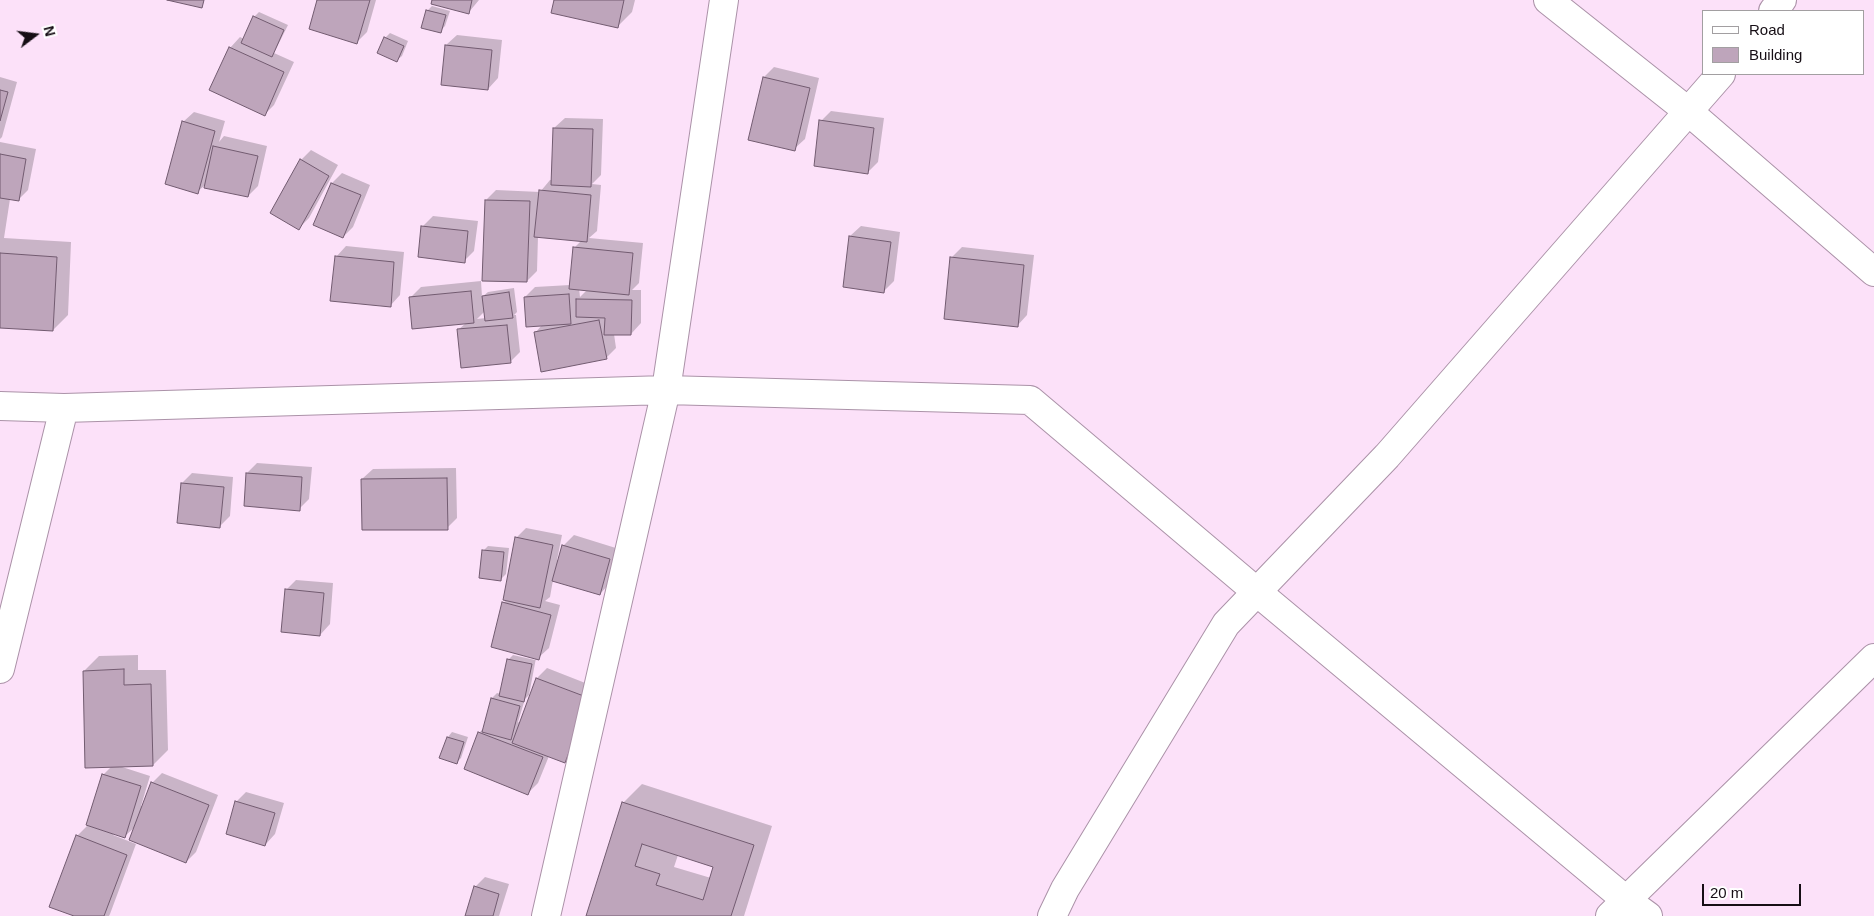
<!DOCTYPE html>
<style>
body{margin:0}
#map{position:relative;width:1874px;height:916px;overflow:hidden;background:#fce1f9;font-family:Arial,sans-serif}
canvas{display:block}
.legend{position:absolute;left:1702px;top:10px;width:162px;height:65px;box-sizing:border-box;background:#fff;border:1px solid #a29fa1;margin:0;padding:6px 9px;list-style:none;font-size:15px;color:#160e15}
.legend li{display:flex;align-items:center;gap:10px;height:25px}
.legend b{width:25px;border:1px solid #a29fa1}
.north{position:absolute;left:10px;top:10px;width:50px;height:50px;-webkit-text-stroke:4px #fff;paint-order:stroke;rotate:75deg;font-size:14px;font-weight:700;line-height:20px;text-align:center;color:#160e15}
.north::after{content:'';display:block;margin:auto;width:18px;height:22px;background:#160e15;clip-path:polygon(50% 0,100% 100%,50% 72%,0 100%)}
.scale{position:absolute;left:1702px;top:884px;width:99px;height:22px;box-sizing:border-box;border:2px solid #160e15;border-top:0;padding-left:6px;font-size:15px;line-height:18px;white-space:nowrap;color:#160e15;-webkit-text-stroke:4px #fff;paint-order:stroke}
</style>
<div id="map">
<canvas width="1874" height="916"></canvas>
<ul class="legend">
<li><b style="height:6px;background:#fff"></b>Road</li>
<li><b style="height:14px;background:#bea5bb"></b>Building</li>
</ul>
<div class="north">N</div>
<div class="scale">20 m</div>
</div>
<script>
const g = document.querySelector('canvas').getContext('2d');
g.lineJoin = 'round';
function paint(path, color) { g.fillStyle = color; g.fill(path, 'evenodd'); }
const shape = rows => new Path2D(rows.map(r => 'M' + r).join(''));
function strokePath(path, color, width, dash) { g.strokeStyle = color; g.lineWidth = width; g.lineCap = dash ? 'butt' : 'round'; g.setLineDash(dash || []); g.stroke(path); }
const shadow = shape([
 [319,0,376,0,367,32,357,42],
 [433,0,479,0,469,12],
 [555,0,635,0,632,12,618,26],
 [432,6,450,11,445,26,440,31,427,11],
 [259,12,288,25,274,53,294,62,274,105,264,115,230,48,240,37,244,39,254,17],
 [390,33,408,41,402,56,397,60,385,38],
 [457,35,502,40,498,78,488,89,446,45],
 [774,67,819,78,805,139,794,149,764,77],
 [0,77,17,82,2,137,0,139],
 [831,111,884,118,878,162,868,172,821,121],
 [194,112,225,121,219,142,224,136,267,146,258,186,248,196,204,186,197,192,183,122],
 [565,118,603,119,601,175,592,184,601,185,597,231,589,238,643,243,639,283,632,290,641,290,641,323,631,334,614,334,616,348,606,358,535,333,542,325,525,297,535,287,570,285,574,248,581,241,538,236,537,271,527,281,486,200,496,190,540,192,550,180,553,180,554,128],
 [579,288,588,289,580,297],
 [0,142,36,149,28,190,18,200,10,199,4,238,71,242,68,315,53,330,0,327],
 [311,150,338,165,309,218,299,228,301,160],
 [342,173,370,185,353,227,343,237,315,225,332,183],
 [433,216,478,221,474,251,464,261,423,226],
 [861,226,900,232,894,281,884,291,850,236],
 [346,246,404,252,400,295,390,306,336,257],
 [962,247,1034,255,1027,315,1017,326,952,257],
 [481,281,482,297,488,292,514,288,517,312,514,315,516,315,520,352,510,362,458,330,466,323,411,297,421,287],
 [485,311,486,318,477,319],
 [257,463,312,467,309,499,299,509,247,473],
 [456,468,457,518,447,528,362,479,373,469],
 [192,473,233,477,230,516,220,526,182,483],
 [526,528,562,535,557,560,559,560,563,546,574,535,619,549,610,583,600,594,553,580,550,597,545,601,560,605,549,648,538,658,536,658,529,695,525,699,518,722,520,723,537,678,547,668,598,688,575,752,565,762,549,756,538,783,528,793,479,733,484,728,492,698,497,693,501,694,508,660,513,655,535,660,536,658,503,603,507,600,516,538],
 [488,546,509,548,506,574,501,579,483,551],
 [296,580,333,583,330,624,320,635,286,590],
 [138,655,138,670,166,670,168,750,153,765,119,766,150,776,141,806,143,807,152,783,162,773,218,795,196,852,186,862,136,826,124,837,114,833,113,835,136,844,110,914,109,916,78,916,51,906,78,835,87,826,104,774,112,766,84,671,99,656],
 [452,732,468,737,461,758,456,763,448,737],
 [642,784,772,826,744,916,587,916,623,803],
 [678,855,715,867,711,878,674,867],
 [246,792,284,803,275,834,265,845,236,802],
 [485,877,509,884,499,916,466,916,475,887]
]);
const building = shape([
 [167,0,204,0,202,8,167,0],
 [317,0,370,0,357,44,309,29,317,0],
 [432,0,472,0,469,14,431,4,432,0],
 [554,0,624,0,618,28,551,13,554,0],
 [426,10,446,15,441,33,421,28,426,10],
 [253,16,284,30,272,57,241,43,253,16],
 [384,37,404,46,397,62,377,53,384,37],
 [445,45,492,50,488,90,441,85,445,45],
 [229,47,284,72,265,116,209,90,229,47],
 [763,77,810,88,795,151,748,140,763,77],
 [0,90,8,92,0,121,0,90],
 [819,120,874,128,868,174,814,166,819,120],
 [182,121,215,131,198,194,165,184,182,121],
 [553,128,593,129,591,187,551,185,553,128],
 [213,146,258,156,248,197,204,188,213,146],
 [0,154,26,159,19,201,0,198,0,154],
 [300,159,329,176,299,230,270,213,300,159],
 [331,183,361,195,343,238,313,225,331,183],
 [539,190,591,195,587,242,534,237,539,190],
 [485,200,530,201,527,282,482,281,485,200],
 [421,226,468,231,465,263,418,257,421,226],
 [849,236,891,242,884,293,843,287,849,236],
 [573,247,633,253,629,295,569,289,573,247],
 [0,253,57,257,53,331,0,328,0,253],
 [335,256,394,262,391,307,330,301,335,256],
 [950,257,1024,265,1018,327,944,319,950,257],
 [471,291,474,323,412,329,409,297,471,291],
 [509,292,513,318,485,321,482,296,509,292],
 [569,294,571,324,526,327,524,297,569,294],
 [576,299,632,300,631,335,604,335,605,318,576,317,576,299],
 [599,320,607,359,541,372,534,332,599,320],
 [507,325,511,363,461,368,457,329,507,325],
 [246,473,302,477,300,511,244,506,246,473],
 [447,478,448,530,362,530,361,479,447,478],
 [181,483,224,487,220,528,177,523,181,483],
 [515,537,553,545,540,608,503,600,515,537],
 [562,545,610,559,600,595,552,581,562,545],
 [482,550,504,552,501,581,479,578,482,550],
 [285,589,324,593,320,636,281,632,285,589],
 [502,602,551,615,539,660,491,647,502,602],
 [507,659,532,664,524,702,499,696,507,659],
 [124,669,124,685,151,684,153,766,85,768,83,671,124,669],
 [536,678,589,698,565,763,512,743,536,678],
 [491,698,520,706,511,740,482,732,491,698],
 [478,732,543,757,528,795,464,769,478,732],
 [447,737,464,742,457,764,439,758,447,737],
 [102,774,141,786,125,838,86,825,102,774],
 [151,782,209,805,186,863,129,840,151,782],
 [235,801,275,813,265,846,226,834,235,801],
 [622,802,754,845,731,916,586,916,622,802],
 [642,844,713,867,703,900,656,885,660,874,635,866,642,844],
 [76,835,127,855,104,916,74,916,49,907,76,835],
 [474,886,499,894,493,916,465,916,474,886]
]);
const street = shape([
 [1773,11,1782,0],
 [0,406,64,408,666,390,1030,400,1257,592,1626,900,1648,916],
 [0,669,64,408],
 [546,916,666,390,724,0],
 [1052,916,1065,889,1226,624,1387,456,1721,74],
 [1610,916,1874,658]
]);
const highway = shape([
 [1548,0,1689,112,1874,272]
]);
paint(shadow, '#0003');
paint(building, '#bea5bb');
strokePath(building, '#725b70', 1);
strokePath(street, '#ab92a8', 30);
strokePath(highway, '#ab92a8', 30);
strokePath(street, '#fff', 28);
strokePath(highway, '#fff', 28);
</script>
